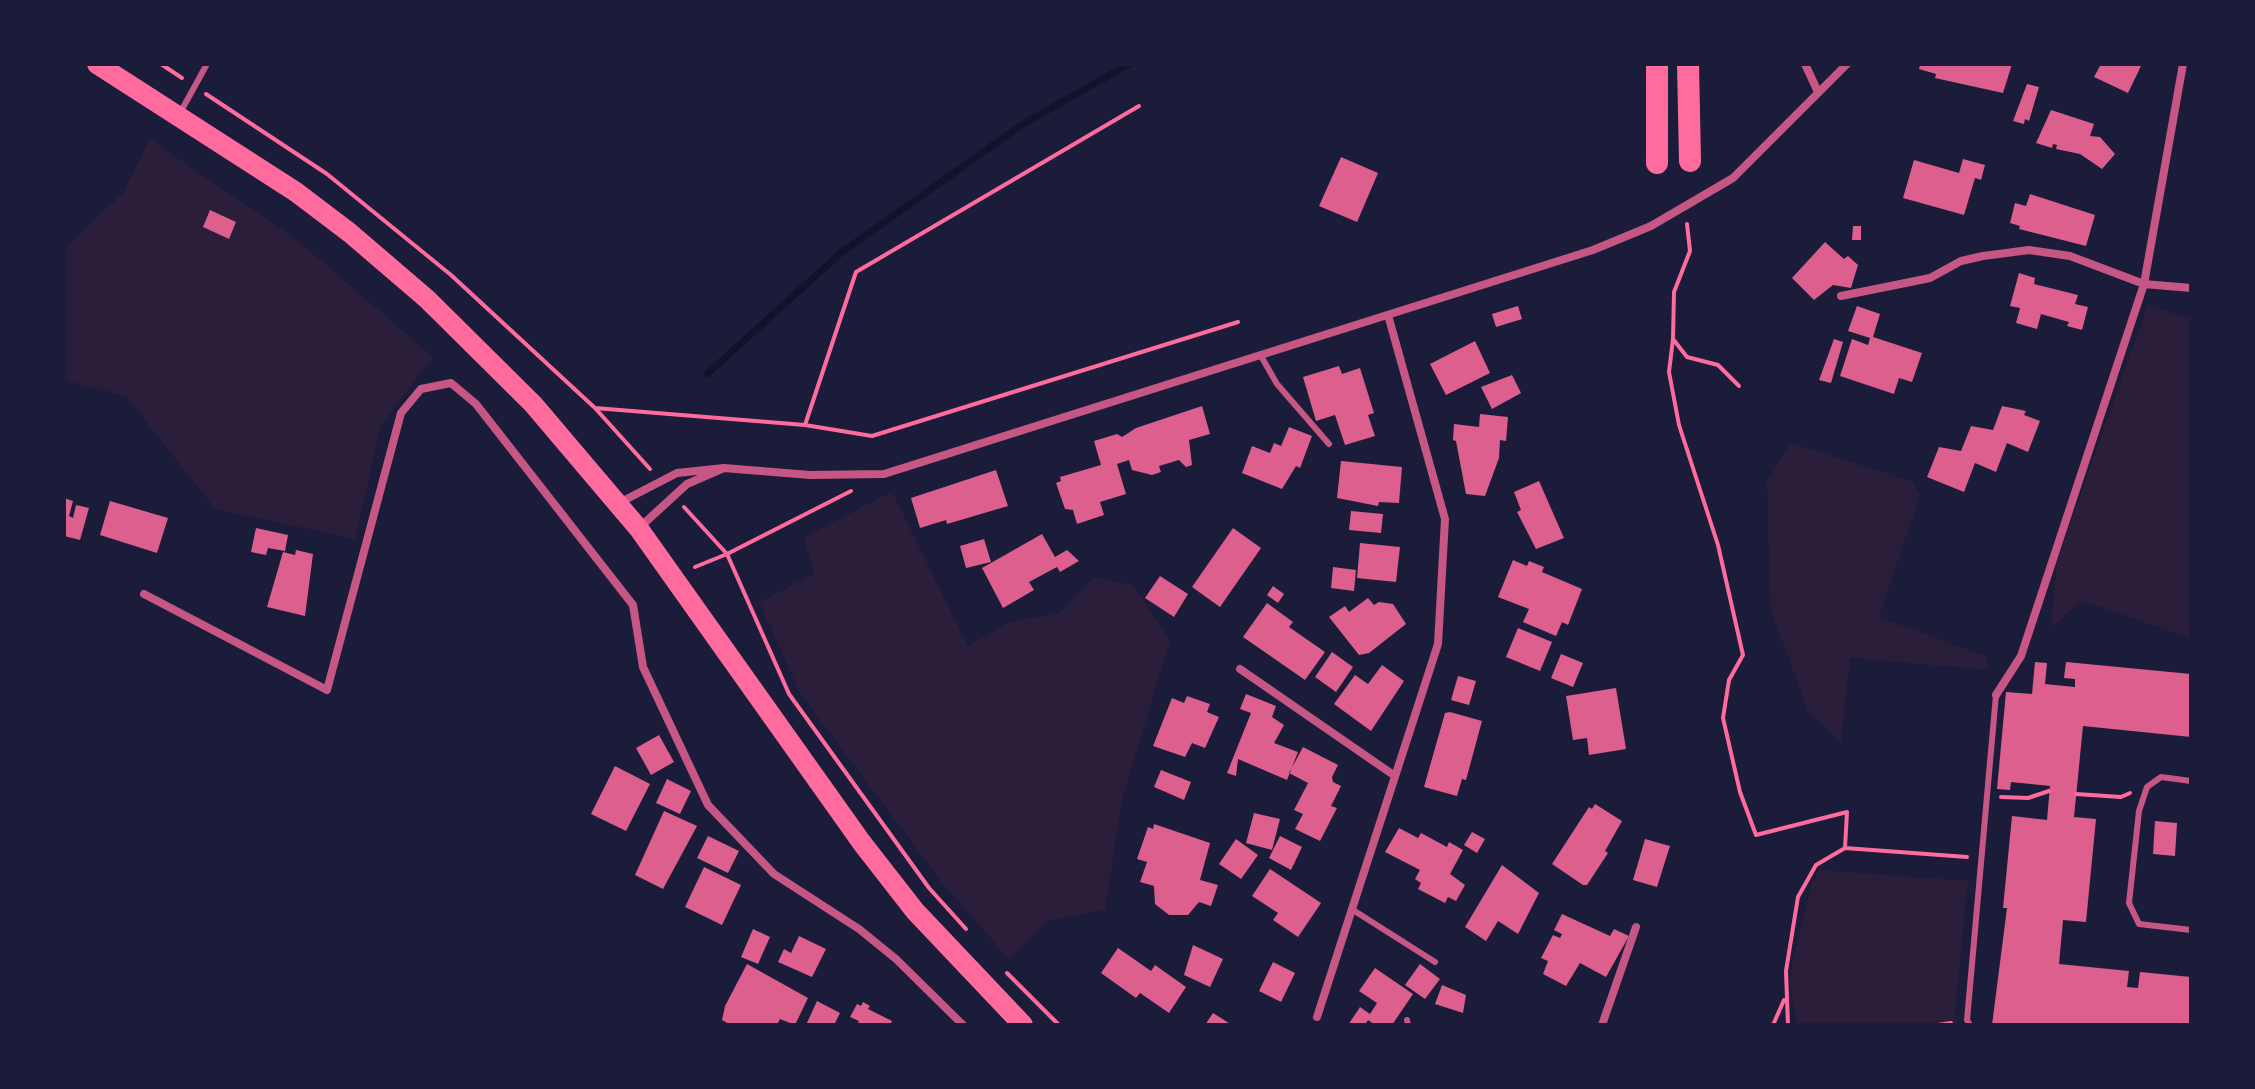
<!DOCTYPE html>
<style>
body{margin:0}
#map{position:relative;width:2255px;height:1089px;overflow:hidden;background:#1b1b3a;font-family:"Source Sans 3",sans-serif}
canvas{display:block}
.frame{position:absolute;inset:0;border:66px solid #1b1b3a;pointer-events:none}
</style>
<div id="map">
<canvas width="2255" height="1089"></canvas>
<div class="frame"></div>
</div>
<script>
const g = document.querySelector('canvas').getContext('2d');
g.lineJoin = 'round';
function paint(path, color) { g.fillStyle = color; g.fill(path, 'evenodd'); }
const shape = rows => new Path2D(rows.map(r => 'M' + r).join(''));
function strokePath(path, color, width, dash) { g.strokeStyle = color; g.lineWidth = width; g.lineCap = dash ? 'butt' : 'round'; g.setLineDash(dash || []); g.stroke(path); }
const green = shape([
 [150,139,301,243,433,357,381,425,355,539,215,509,126,396,64,380,64,249,123,193],
 [2148,304,2191,320,2191,639,2082,600,2051,628,2057,561],
 [1791,443,1912,481,1920,495,1879,617,1987,657,1989,670,1850,658,1841,742,1808,712,1770,607,1767,481],
 [892,492,968,646,1012,621,1059,614,1093,577,1133,585,1170,641,1122,800,1105,910,1048,921,1010,960,944,885,800,693,759,602,814,574,804,537],
 [1819,870,1968,881,1955,1014,1958,1025,1797,1025,1789,978,1812,883]
]);
const stream = shape([
 [707,374,842,252,1023,124,1129,64]
]);
const building = shape([
 [1920,64,2012,64,2003,93,1935,78,1936,74,1919,69],
 [2101,64,2140,64,2141,66,2128,93,2094,77],
 [2027,84,2039,87,2029,121,2025,119,2024,124,2013,121],
 [2051,110,2094,124,2090,136,2100,137,2115,154,2102,169,2080,154,2056,149,2057,145,2053,144,2052,148,2036,143],
 [1341,157,1378,173,1357,222,1319,206],
 [1963,159,1985,165,1981,180,1975,178,1964,215,1903,198,1914,160,1959,173],
 [2030,194,2095,215,2086,246,2019,229,2020,226,2010,223,2015,203,2026,206],
 [210,210,236,222,229,239,203,227],
 [1853,226,1861,226,1861,240,1852,240],
 [1825,242,1844,259,1848,256,1858,265,1851,288,1833,285,1814,300,1792,278],
 [2019,273,2035,278,2034,284,2078,295,2075,304,2088,307,2082,330,2067,326,2069,322,2041,314,2037,329,2016,323,2020,308,2010,306],
 [1518,306,1522,319,1496,327,1492,314],
 [1857,306,1880,314,1873,337,1922,353,1912,382,1899,378,1894,394,1840,376,1852,339,1868,345,1870,338,1848,331],
 [1834,339,1843,342,1831,383,1819,380],
 [1475,341,1490,373,1446,395,1430,364],
 [1339,366,1342,374,1360,368,1374,413,1368,415,1375,436,1345,445,1335,415,1316,421,1303,377],
 [1512,375,1521,393,1492,409,1481,387],
 [1202,406,1210,434,1189,440,1192,465,1186,467,1179,460,1159,466,1161,472,1152,475,1132,470,1129,460,1117,464,1126,494,1100,502,1104,515,1077,524,1073,510,1065,509,1056,483,1061,481,1060,477,1101,465,1094,441,1117,434,1122,437,1136,428],
 [2002,406,2026,411,2024,415,2040,421,2028,452,2007,443,1996,472,1975,463,1964,492,1927,477,1939,447,1961,451,1971,426,1993,430],
 [1480,414,1508,417,1506,441,1500,440,1499,458,1485,496,1466,494,1456,441,1453,440,1454,424,1479,427],
 [1289,427,1312,436,1300,468,1296,466,1282,489,1242,473,1252,446,1270,453,1274,443,1281,446],
 [1341,461,1402,467,1399,503,1379,502,1378,506,1337,498],
 [996,470,1008,506,947,524,946,520,920,528,911,498],
 [1539,481,1564,538,1536,549,1517,512,1521,510,1514,492],
 [64,498,73,501,69,516,73,518,76,505,89,508,80,540,64,536],
 [110,501,168,518,157,553,100,535],
 [1351,511,1383,514,1381,533,1349,530],
 [256,528,288,535,285,551,268,548,266,555,251,552],
 [1233,528,1261,548,1220,607,1192,587],
 [1042,534,1055,557,1067,550,1079,561,1060,572,1057,567,1029,582,1034,590,1003,608,982,568],
 [984,539,991,562,966,568,960,546],
 [1360,543,1400,547,1396,582,1357,578],
 [296,550,313,554,305,616,267,607,283,552,295,555],
 [1513,560,1527,566,1529,561,1544,567,1542,572,1582,589,1568,625,1562,622,1556,636,1523,622,1529,609,1498,597],
 [1333,567,1356,570,1354,591,1331,588],
 [1160,576,1188,594,1174,617,1145,598],
 [1273,586,1284,594,1278,603,1267,595],
 [1368,598,1374,605,1379,602,1393,604,1406,624,1369,653,1359,655,1329,617,1345,606,1349,612],
 [1267,603,1293,622,1289,627,1325,652,1305,680,1243,637],
 [1518,628,1552,642,1540,671,1506,657],
 [1332,652,1353,667,1336,692,1315,677],
 [1561,654,1583,663,1573,687,1551,678],
 [2035,662,2047,663,2045,684,2075,687,2075,679,2064,678,2066,662,2191,674,2191,737,2083,726,2074,817,2096,819,2086,922,2063,920,2059,964,2129,971,2127,987,2138,988,2140,972,2191,977,2191,1025,1992,1025,2007,908,2003,908,2012,816,2047,820,2050,786,2011,782,2010,790,1997,789,2006,692,2032,694],
 [1382,665,1404,681,1371,731,1334,704,1355,675,1368,684],
 [1458,676,1476,681,1469,705,1451,700],
 [1616,688,1626,749,1589,755,1587,738,1573,740,1566,696],
 [1246,694,1276,706,1272,717,1284,725,1274,743,1298,752,1287,780,1238,759,1236,776,1227,773,1251,713,1240,709],
 [1187,696,1210,704,1207,712,1219,717,1205,748,1192,743,1185,757,1153,746,1172,698,1184,703],
 [1450,712,1482,721,1466,780,1462,779,1457,796,1424,787,1445,713],
 [659,735,674,762,651,775,636,748],
 [1303,747,1338,765,1332,777,1333,782,1341,786,1331,806,1337,808,1320,841,1295,829,1303,814,1294,810,1308,783,1289,773],
 [615,766,650,784,626,831,591,814],
 [1161,770,1191,782,1184,800,1154,787],
 [667,779,691,791,680,814,656,803],
 [1595,804,1622,821,1605,851,1608,853,1587,885,1583,885,1552,864,1589,807,1592,809],
 [664,811,697,826,663,889,635,875],
 [1254,813,1280,819,1272,850,1246,843],
 [2155,821,2177,823,2175,856,2153,854],
 [1154,824,1210,843,1200,880,1218,885,1211,906,1199,902,1188,915,1169,915,1155,904,1154,886,1140,882,1147,862,1137,859,1148,827,1153,829],
 [1399,828,1418,838,1421,833,1447,847,1449,842,1463,850,1450,874,1465,885,1456,901,1448,897,1445,903,1418,889,1421,883,1415,879,1420,870,1385,852],
 [1472,832,1485,839,1477,853,1464,845],
 [708,836,739,851,728,873,697,858],
 [1280,836,1302,847,1291,870,1269,858],
 [1236,839,1258,855,1241,879,1219,864],
 [1645,839,1670,846,1657,887,1633,880],
 [1502,865,1539,893,1518,934,1498,921,1486,941,1465,927],
 [704,867,741,885,722,925,685,907],
 [1270,869,1321,903,1298,937,1273,920,1278,913,1252,896],
 [1562,914,1610,936,1614,929,1629,936,1606,977,1580,963,1566,986,1543,974,1548,961,1541,958,1553,935,1560,938,1562,934,1554,930],
 [753,929,770,937,758,964,741,957],
 [799,936,826,949,812,977,778,962,784,949,791,953],
 [1193,945,1223,959,1210,987,1184,975],
 [1118,948,1151,971,1155,965,1186,987,1169,1013,1140,993,1136,998,1101,973],
 [1273,962,1295,973,1281,1002,1259,991],
 [747,964,808,998,795,1025,780,1019,777,1025,731,1025,722,1020,725,1006],
 [1420,964,1440,979,1425,999,1405,985],
 [1375,968,1413,994,1392,1025,1375,1025,1368,1020,1365,1025,1348,1025,1360,1007,1370,1014,1377,1003,1359,991],
 [1442,985,1466,995,1463,1013,1435,1004],
 [817,1001,840,1013,834,1025,806,1025],
 [863,1002,870,1006,868,1009,892,1021,890,1025,857,1025,859,1021,850,1017,857,1004,861,1006],
 [1213,1013,1232,1025,1205,1025]
]);
const path = shape([
 [161,64,182,78],
 [206,94,327,174,451,275,595,408,650,469],
 [1687,224,1690,251,1674,292,1673,339,1687,357,1718,365,1739,386],
 [1673,339,1669,372,1679,425,1718,545,1743,655,1729,680,1723,718,1740,792,1756,835,1847,812,1845,848],
 [595,408,805,425,872,436,1238,322],
 [805,425,856,272,1139,106],
 [851,491,727,554,789,694,929,888,966,929],
 [684,507,727,554,695,567],
 [2076,794,2121,797,2130,793],
 [2001,797,2028,798,2049,791],
 [1007,973,1059,1025],
 [1773,1025,1784,1000],
 [1788,1025,1786,971,1798,897,1816,865,1845,848,1967,857],
 [1938,1025,1951,1023]
]);
const service = shape([
 [180,113,207,64],
 [1261,356,1277,384,1329,444],
 [2191,781,2161,777,2147,787,2139,811,2129,903,2139,924,2191,930],
 [1353,910,1435,962],
 [1407,1020,1408,1025],
 [1970,1025,1967,1020,1996,695]
]);
const minor = shape([
 [1805,64,1818,92],
 [1841,296,1930,278,1961,261,1983,256,2029,250,2070,256,2144,284,2183,64],
 [724,468,810,475,884,474,1593,250,1651,226,1733,178,1847,64],
 [619,503,677,473,724,468,687,484,639,528],
 [144,594,327,690,401,413,421,389,451,383,476,404,633,605,643,667,708,805,774,874,859,929,896,959,963,1025],
 [1240,669,1395,776],
 [1996,695,2021,656,2144,284,2191,288],
 [1317,1017,1438,644,1445,519,1388,315],
 [1602,1025,1636,927]
]);
const primary = shape([
 [97,64,296,192,350,233,427,299,533,404,639,529,862,843,915,911,1023,1025]
]);
const trunk = shape([
 [1688,64,1690,161],
 [1657,163,1657,64]
]);
paint(green, '#2a1e3b');
strokePath(stream, '#12122b', 7);
paint(building, '#dd5f8e');
strokePath(path, '#ff6b9d', 4);
strokePath(service, '#c65784', 6);
strokePath(minor, '#c65784', 8);
strokePath(primary, '#ff6b9d', 20);
strokePath(trunk, '#ff6b9d', 22);
</script>
